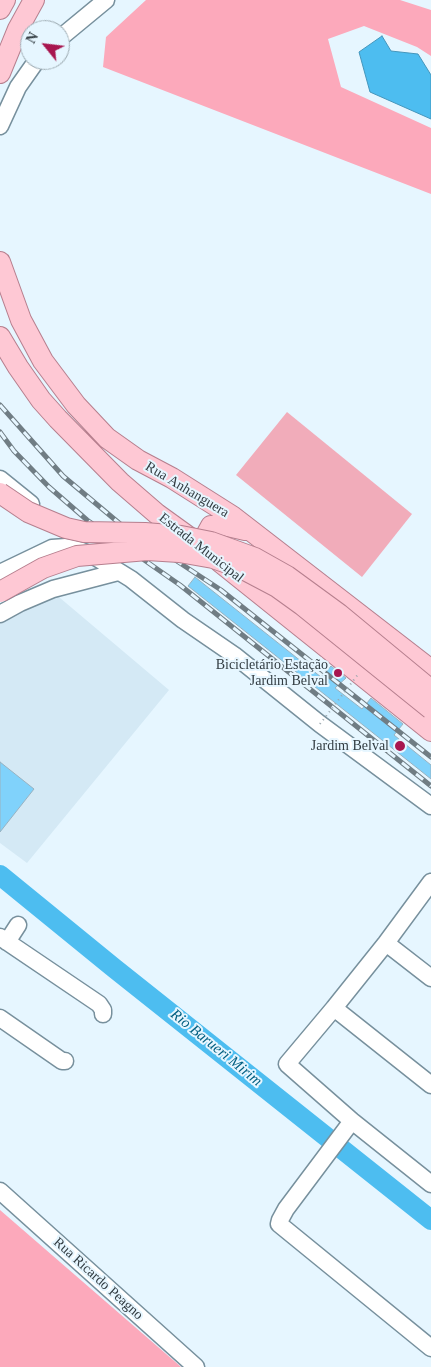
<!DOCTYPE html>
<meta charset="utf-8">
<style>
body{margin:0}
#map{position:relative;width:431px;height:1367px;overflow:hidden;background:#e6f6ff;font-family:"Times New Roman",serif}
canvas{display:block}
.north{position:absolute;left:20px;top:20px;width:50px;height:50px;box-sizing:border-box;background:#e6f6ff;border:1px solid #9eacb3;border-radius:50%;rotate:299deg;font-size:14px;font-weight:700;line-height:20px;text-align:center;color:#323c42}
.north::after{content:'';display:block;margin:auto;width:18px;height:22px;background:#a8164f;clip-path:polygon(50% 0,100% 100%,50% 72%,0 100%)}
</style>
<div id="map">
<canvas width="431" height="1367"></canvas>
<div class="north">N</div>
</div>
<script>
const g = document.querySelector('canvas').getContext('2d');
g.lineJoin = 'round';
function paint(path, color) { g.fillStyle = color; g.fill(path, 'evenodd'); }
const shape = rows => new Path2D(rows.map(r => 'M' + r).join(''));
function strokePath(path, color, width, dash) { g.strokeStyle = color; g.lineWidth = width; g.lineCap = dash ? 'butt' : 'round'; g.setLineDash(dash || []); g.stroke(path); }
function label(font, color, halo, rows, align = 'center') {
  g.font = font + ' "Times New Roman",serif'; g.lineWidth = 4; g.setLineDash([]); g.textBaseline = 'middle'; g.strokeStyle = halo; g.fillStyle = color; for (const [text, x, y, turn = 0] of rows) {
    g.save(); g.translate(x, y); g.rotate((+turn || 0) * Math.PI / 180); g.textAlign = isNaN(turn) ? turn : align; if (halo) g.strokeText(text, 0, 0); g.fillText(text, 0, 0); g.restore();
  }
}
const built = shape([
 [53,592,169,690,27,863,0,843,0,622]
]);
const green = shape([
 [287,412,412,514,362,577,236,475]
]);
const forest = shape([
 [146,0,400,0,431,10,431,56,417,47,364,26,328,39,341,87,431,128,431,194,103,67,106,37],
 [0,1210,180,1366,181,1367,0,1367]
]);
const water = shape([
 [382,36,391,51,418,54,431,75,431,119,370,92,359,52,382,36]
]);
const river = shape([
 [0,875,114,968,431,1220]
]);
const building = shape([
 [195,577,321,677,331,666,346,678,335,688,362,709,371,698,403,724,394,735,431,765,431,779,188,586,195,577],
 [0,762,34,789,0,832,0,762]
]);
const minor = shape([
 [60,38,106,0],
 [0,126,18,87,37,60],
 [0,479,31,504],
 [0,573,52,548,66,547,79,550,92,555,131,579,183,620,234,655,320,724,431,806],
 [0,614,20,603,53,589,118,572],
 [431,882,386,943,334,1008,287,1064,352,1121,431,1184],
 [0,937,99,1004,103,1010,103,1014],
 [7,942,18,925],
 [386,943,431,978],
 [334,1008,431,1085],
 [0,1018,62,1061,65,1061],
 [352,1121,286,1209,280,1220,279,1224,431,1348],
 [0,1191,196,1367]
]);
const major = shape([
 [0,9,5,0],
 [0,73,18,29,34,0],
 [0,262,21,320,43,361,76,405,107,438,138,460,172,478,232,516,431,670],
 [0,337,18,367,41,400,58,419,120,482,157,514,193,540],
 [208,552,205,537,211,526,223,525,245,530],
 [220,562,431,731]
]);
const rail = shape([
 [0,405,63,476,119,523,221,590,431,757],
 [0,432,14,451,49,487,87,520,180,585,431,786]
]);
const pathBridge = shape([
 [320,724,359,673]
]);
const majorBridge = shape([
 [0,493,28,512,66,528,84,532,145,533,181,536,211,542,255,558,287,576,339,614,431,690],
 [0,592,43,568,77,556,147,550,179,552,213,558,241,568,277,587,302,605,431,709]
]);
const markers = [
 [338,673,5,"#a8164f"],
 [400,746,6,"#a8164f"]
];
const streetNames = [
 ["Rua Anhanguera",187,490,31],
 ["Estrada Municipal",201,548,38],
 ["Rua Ricardo Peagno",98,1279,42]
];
const poiNames = [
 ["Bicicletário Estação",328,665],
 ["Jardim Belval",328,681],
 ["Jardim Belval",389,746]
];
const waterNames = [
 ["Rio Barueri Mirim",216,1048,39]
];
paint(built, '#d4e9f5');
paint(green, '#f1acba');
paint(forest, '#fca9bb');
paint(water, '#4dbdf0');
strokePath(water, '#4596bc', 1);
strokePath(river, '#4dbdf0', 20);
paint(building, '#80d2fb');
strokePath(building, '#99b2c0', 1);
strokePath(minor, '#77909d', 19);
strokePath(major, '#b67f8e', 22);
strokePath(minor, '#fff', 16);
strokePath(major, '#fec8d4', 20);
strokePath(rail, '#707d84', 5);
strokePath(rail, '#e6f6ff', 3, [9]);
strokePath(majorBridge, '#b67f8e', 22, []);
strokePath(pathBridge, '#97a5ac', 2, [1, 4]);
strokePath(majorBridge, '#fec8d4', 20);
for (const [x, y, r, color] of markers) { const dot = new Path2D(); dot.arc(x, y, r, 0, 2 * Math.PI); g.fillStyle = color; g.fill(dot); strokePath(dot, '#e6f6ff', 2); }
label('14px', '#323c42', '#e6f6ff', streetNames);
label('14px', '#323c42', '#e6f6ff', poiNames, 'right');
label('italic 15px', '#036082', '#e6f6ff', waterNames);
</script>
